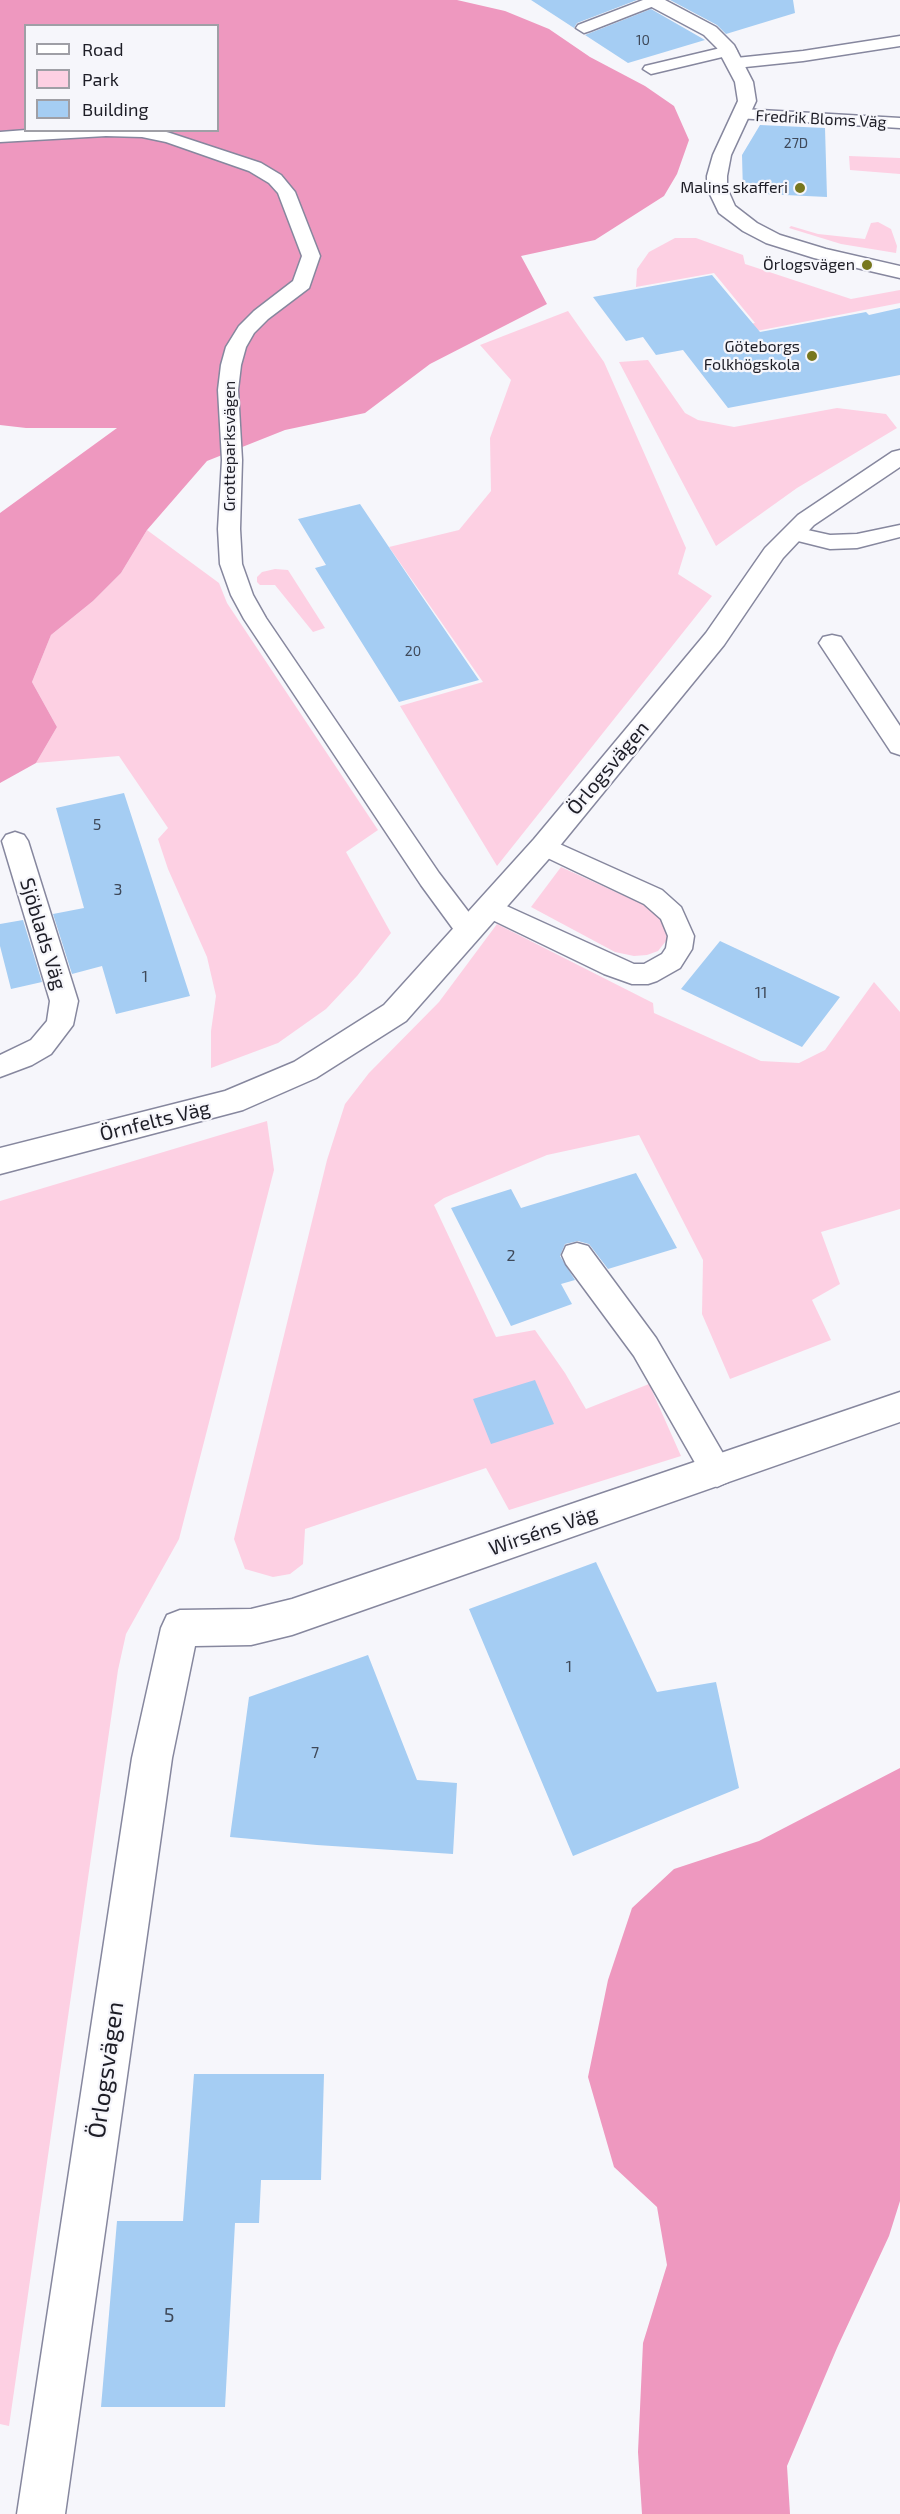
<!DOCTYPE html>
<meta charset="utf-8">
<style>
body{margin:0}
#map{position:relative;width:900px;height:2514px;overflow:hidden;background:#f6f6fb;font-family:"Exo 2",sans-serif}
canvas{display:block}
.legend{position:absolute;left:24px;top:24px;width:195px;height:108px;box-sizing:border-box;background:#f6f6fb;border:2px solid #9f9fa6;margin:0;padding:8px 10px;list-style:none;font-size:18px;color:#1d1d26}
.legend li{display:flex;align-items:center;gap:12px;height:30px}
.legend b{width:30px;border:2px solid #9f9fa6}
</style>
<div id="map">
<canvas width="900" height="2514"></canvas>
<ul class="legend">
<li><b style="height:8px;background:#fff"></b>Road</li>
<li><b style="height:16px;background:#fdd0e3"></b>Park</li>
<li><b style="height:16px;background:#a5cdf3"></b>Building</li>
</ul>
</div>
<script>
const g = document.querySelector('canvas').getContext('2d');
g.lineJoin = 'round';
function paint(path, color) { g.fillStyle = color; g.fill(path, 'evenodd'); }
const shape = rows => new Path2D(rows.map(r => 'M' + r).join(''));
function strokePath(path, color, width, dash) { g.strokeStyle = color; g.lineWidth = width; g.lineCap = dash ? 'butt' : 'round'; g.setLineDash(dash || []); g.stroke(path); }
function label(font, color, halo, rows, align = 'center') {
  g.font = font + ' "Exo 2",sans-serif'; g.lineWidth = 4.5; g.setLineDash([]); g.textBaseline = 'middle'; g.strokeStyle = halo; g.fillStyle = color; for (const [text, x, y, turn = 0] of rows) {
    g.save(); g.translate(x, y); g.rotate((+turn || 0) * Math.PI / 180); g.textAlign = isNaN(turn) ? turn : align; if (halo) g.strokeText(text, 0, 0); g.fillText(text, 0, 0); g.restore();
  }
}
const green = shape([
 [849,156,900,158,900,174,850,170],
 [878,222,891,229,897,246,896,253,841,244,789,228,791,226,818,234,865,239,871,223],
 [675,238,696,238,743,255,745,264,851,299,900,290,900,303,726,337,720,330,755,323,714,273,636,287,637,269,649,252],
 [568,311,604,362,686,548,678,574,712,596,497,866,400,706,483,682,389,547,459,530,491,491,490,438,511,380,480,345],
 [648,360,685,413,698,420,734,427,837,408,886,414,897,428,797,488,716,546,619,362],
 [147,530,219,583,227,603,378,830,346,852,391,933,357,976,326,1009,278,1043,211,1068,211,1031,216,996,207,957,168,869,158,839,168,828,119,756,36,763,57,727,32,682,51,635,93,601,121,573],
 [275,569,288,570,325,628,313,632,275,585,260,585,257,582,257,577,262,572],
 [561,867,653,909,664,918,670,932,666,941,658,951,647,955,634,956,615,952,531,907],
 [497,924,653,1003,654,1013,761,1061,799,1063,825,1050,874,982,900,1012,900,1209,821,1232,840,1284,812,1300,831,1340,730,1379,702,1314,703,1260,639,1135,547,1155,444,1198,434,1205,496,1337,535,1330,565,1373,586,1409,649,1384,681,1456,509,1510,486,1468,305,1529,303,1564,290,1574,273,1577,245,1569,234,1539,327,1160,345,1104,369,1073,439,1002],
 [267,1121,274,1170,179,1539,126,1634,118,1670,9,2426,0,2424,0,1201]
]);
const forest = shape([
 [0,0,457,0,505,11,549,29,590,57,645,86,674,106,689,140,677,174,664,196,595,240,521,256,547,304,430,364,365,413,285,430,207,461,147,530,121,573,93,601,51,635,32,682,57,727,36,763,0,783,0,513,117,428,26,428,0,425],
 [26,26,218,26,218,130,26,130],
 [900,1768,900,2201,889,2236,837,2348,787,2466,790,2514,642,2514,638,2452,643,2343,667,2265,657,2207,614,2167,588,2077,608,1980,632,1908,674,1869,759,1841]
]);
const building = shape([
 [531,0,637,0,577,23,574,28],
 [670,0,793,0,795,13,726,34,717,25],
 [651,9,705,40,628,63,585,35],
 [760,125,825,128,827,197,743,193,742,155],
 [712,275,760,332,866,312,869,315,900,308,900,375,728,408,683,350,656,355,643,337,626,341,593,297],
 [360,504,421,595,479,680,399,702,315,568,326,565,298,519],
 [124,793,190,996,116,1014,102,966,72,974,53,914,84,908,56,808],
 [23,920,42,982,11,989,0,946,0,924],
 [720,941,840,997,802,1047,681,989],
 [636,1173,677,1248,608,1269,589,1244,578,1241,565,1244,560,1256,575,1280,561,1284,572,1304,511,1326,451,1208,511,1189,521,1208],
 [535,1380,554,1424,491,1444,473,1399],
 [596,1562,657,1692,716,1682,739,1788,573,1856,469,1609],
 [368,1655,417,1780,457,1783,453,1854,317,1845,230,1837,249,1697],
 [194,2074,324,2074,321,2180,261,2180,259,2223,235,2223,225,2407,101,2407,117,2221,183,2221]
]);
const lane = shape([
 [643,0,662,1,659,4,590,31,584,33,576,28,578,25,643,0],
 [900,36,900,46,803,61,736,68,728,63,736,58,803,51,900,36],
 [729,46,735,48,737,51,735,54,651,74,643,69,645,66,729,46],
 [743,109,900,118,900,128,737,118,735,114,743,109],
 [26,130,159,130,170,133,261,163,281,175,295,192,320,256,309,288,268,319,254,333,246,347,241,365,238,390,242,460,240,529,242,564,253,595,266,618,439,873,477,923,481,930,477,937,468,939,459,937,421,885,244,619,231,595,220,564,218,529,222,460,218,390,221,365,226,347,239,326,254,311,293,281,302,256,278,193,269,183,249,171,166,142,142,137,106,136,0,142,0,132,26,130],
 [900,525,900,537,857,548,830,549,786,538,783,533,786,528,794,527,830,535,857,534,900,525],
 [15,832,24,835,28,841,78,1001,73,1025,51,1054,32,1065,0,1077,0,1055,31,1040,47,1021,50,1001,2,841,6,835,15,832],
 [544,837,662,890,681,907,694,936,692,949,680,968,657,981,648,984,632,984,604,974,480,914,476,907,480,900,489,898,634,964,644,964,662,954,666,948,668,936,661,919,644,904,535,852,531,846,535,840,544,837],
 [577,1243,588,1246,656,1338,728,1462,733,1472,728,1482,717,1487,706,1482,634,1356,566,1264,562,1255,566,1246,577,1243]
]);
const street = shape([
 [643,0,665,0,716,27,734,45,753,82,756,101,731,155,727,176,727,188,735,206,757,223,780,235,826,249,900,266,900,278,814,258,766,243,743,231,719,213,707,188,707,176,713,155,738,101,735,82,717,48,704,35,646,4,643,0],
 [900,450,900,467,814,525,783,558,724,645,554,853,406,1021,316,1078,243,1110,0,1174,0,1148,225,1091,294,1062,384,1005,534,839,706,633,765,548,798,515,892,452,900,450],
 [832,635,841,637,900,726,900,755,891,752,819,643,823,637,832,635],
 [900,1392,900,1422,292,1635,251,1645,195,1646,172,1758,65,2514,17,2514,132,1758,161,1628,167,1615,180,1610,251,1609,292,1599,900,1392]
]);
const markers = [
 [800,188,6,"#77771e"],
 [867,265,6,"#77771e"],
 [812,356,6,"#77771e"]
];
const farNumbernames = [
 ["10",643,40],
 ["27D",796,143],
 ["20",413,651]
];
const farStreetnames = [
 ["Fredrik Bloms Väg",821,119,3],
 ["Grotteparksvägen",230,446,-90]
];
const farPoinames = [
 ["Malins skafferi",788,188],
 ["Örlogsvägen",855,265],
 ["Göteborgs",800,347],
 ["Folkhögskola",800,365]
];
const numberNames = [
 ["5",97,825],
 ["3",118,890],
 ["1",145,977],
 ["11",761,993],
 ["2",511,1256],
 ["1",569,1667],
 ["7",315,1753]
];
const streetNames = [
 ["Örlogsvägen",608,768,-50],
 ["Sjöblads Väg",43,934,73],
 ["Örnfelts Väg",155,1121,-14],
 ["Wirséns Väg",543,1531,-19]
];
const nearNumbernames = [
 ["5",169,2315]
];
const nearStreetnames = [
 ["Örlogsvägen",106,2070,-82]
];
paint(green, '#fdd0e3');
paint(forest, '#ee98bf');
paint(building, '#a5cdf3');
strokePath(lane, '#86879e', 3);
strokePath(street, '#86879e', 3);
paint(lane, '#fff');
paint(street, '#fff');
for (const [x, y, r, color] of markers) { const dot = new Path2D(); dot.arc(x, y, r, 0, 2 * Math.PI); g.fillStyle = color; g.fill(dot); strokePath(dot, '#f6f6fb', 2); }
label('14px', '#3f4959', null, farNumbernames);
label('16px', '#1d1d26', '#f6f6fb', farStreetnames);
label('16px', '#1d1d26', '#f6f6fb', farPoinames, 'right');
label('16px', '#3f4959', null, numberNames);
label('20px', '#1d1d26', '#f6f6fb', streetNames);
label('20px', '#3f4959', null, nearNumbernames);
label('24px', '#1d1d26', '#f6f6fb', nearStreetnames);
</script>
